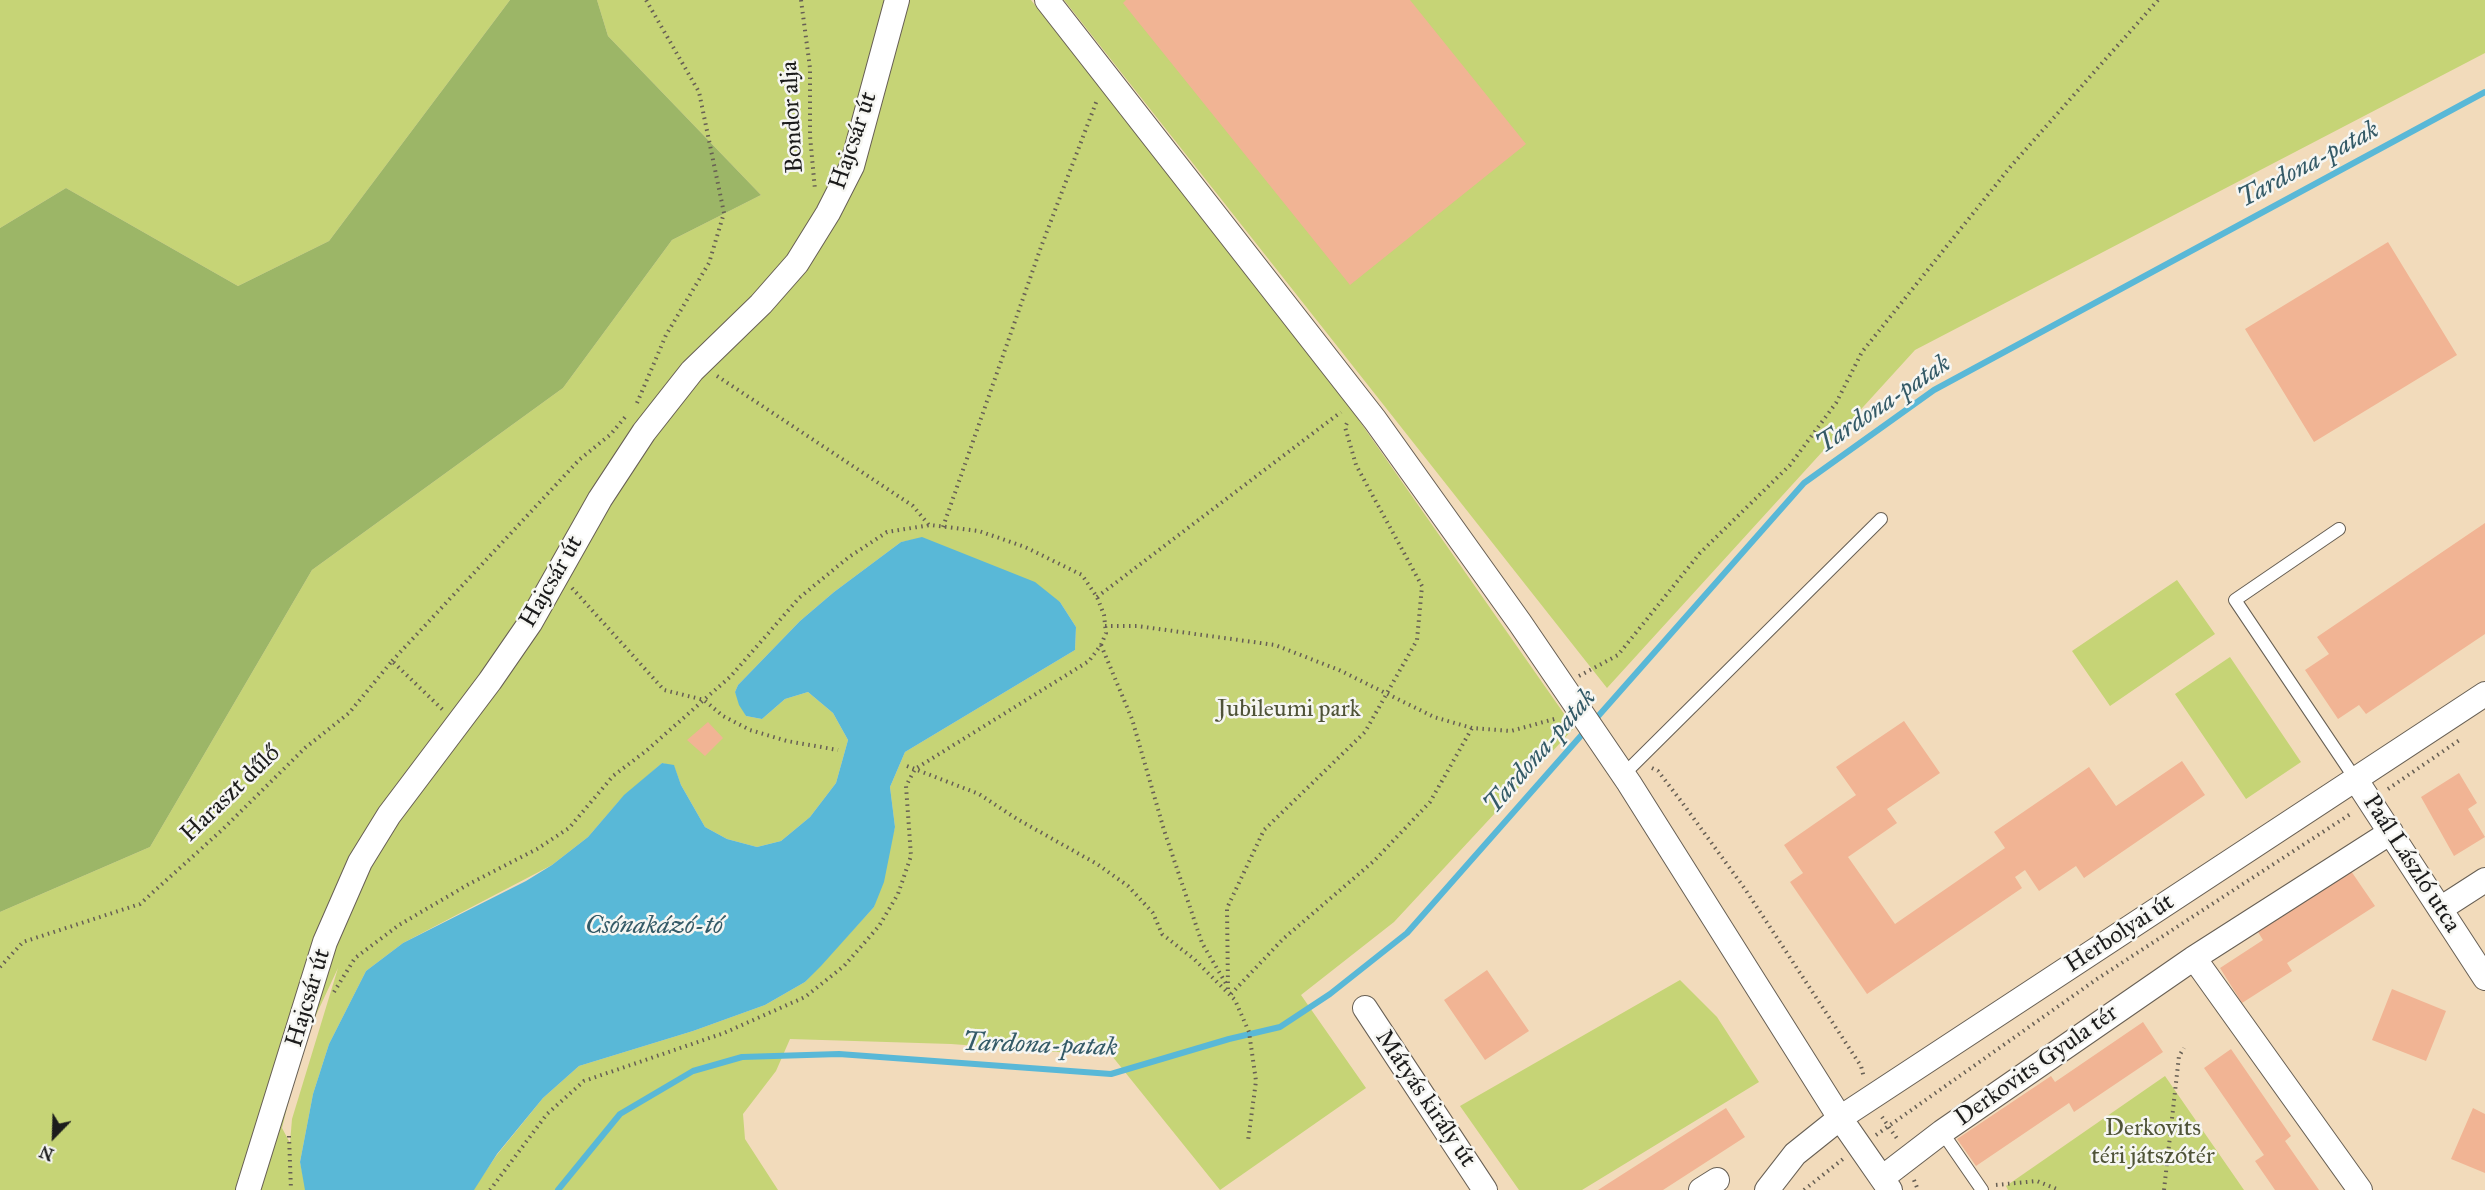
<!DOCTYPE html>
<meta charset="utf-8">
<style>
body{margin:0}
#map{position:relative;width:2485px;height:1190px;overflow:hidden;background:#f2dbbb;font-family:"IM FELL Great Primer",serif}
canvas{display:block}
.north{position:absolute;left:24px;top:1106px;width:60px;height:60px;-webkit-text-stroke:4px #f6f6f2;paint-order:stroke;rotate:203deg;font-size:16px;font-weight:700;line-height:24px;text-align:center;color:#1c1c1c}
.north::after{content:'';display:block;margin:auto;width:21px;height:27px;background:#1c1c1c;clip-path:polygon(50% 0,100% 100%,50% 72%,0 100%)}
</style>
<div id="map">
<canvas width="2485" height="1190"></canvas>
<div class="north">N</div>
</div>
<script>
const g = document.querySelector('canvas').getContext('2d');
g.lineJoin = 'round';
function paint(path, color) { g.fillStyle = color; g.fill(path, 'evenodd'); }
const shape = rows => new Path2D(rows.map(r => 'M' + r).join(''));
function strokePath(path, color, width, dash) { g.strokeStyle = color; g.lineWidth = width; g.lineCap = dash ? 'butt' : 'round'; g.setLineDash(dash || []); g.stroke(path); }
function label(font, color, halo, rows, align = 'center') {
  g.font = font + ' "IM FELL Great Primer",serif'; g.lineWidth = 5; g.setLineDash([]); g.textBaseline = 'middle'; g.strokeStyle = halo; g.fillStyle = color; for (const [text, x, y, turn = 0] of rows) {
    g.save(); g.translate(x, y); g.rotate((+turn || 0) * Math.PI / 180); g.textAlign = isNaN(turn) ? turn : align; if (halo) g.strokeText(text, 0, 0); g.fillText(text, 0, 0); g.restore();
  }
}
const green = shape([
 [0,0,510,0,329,241,238,286,66,188,0,228],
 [597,0,1031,0,1342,396,1574,728,1394,922,1301,995,1366,1088,1220,1190,1112,1056,951,1044,790,1039,776,1071,743,1114,745,1139,778,1190,473,1190,496,1156,543,1098,579,1066,693,1031,765,1005,805,982,874,907,895,827,890,787,905,752,1075,650,1076,627,1060,602,968,557,922,538,901,542,834,592,800,621,738,685,735,692,746,716,762,719,785,699,808,692,833,713,848,740,836,783,810,817,781,841,757,847,727,839,705,827,681,785,674,766,662,763,620,800,588,837,552,865,403,943,366,971,329,1044,313,1094,300,1162,306,1190,0,1190,0,912,150,847,312,570,563,388,672,240,761,195,608,36],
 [338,968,292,1119,290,1143,282,1128,303,1043],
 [1064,0,2485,0,2485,53,1915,350,1607,688],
 [2177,580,2215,634,2110,706,2072,651],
 [2230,657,2301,762,2246,799,2175,694],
 [1680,980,1717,1017,1759,1082,1582,1190,1519,1190,1460,1106],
 [2165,1076,2244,1190,2008,1190,2006,1186]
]);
const forest = shape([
 [510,0,597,0,608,36,761,195,672,240,563,388,312,570,150,847,0,912,0,228,66,188,238,286,329,241]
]);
const water = shape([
 [922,537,1035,582,1060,602,1076,627,1075,650,905,752,890,787,895,827,884,882,874,907,821,966,805,982,765,1005,693,1031,579,1066,543,1098,497,1154,474,1190,305,1190,300,1162,313,1094,329,1044,366,971,403,943,526,881,552,865,588,837,624,795,662,763,674,765,681,785,705,827,727,839,757,847,781,841,810,817,836,783,848,740,833,713,808,692,785,699,762,719,746,716,739,705,735,692,738,685,800,621,834,592,901,542]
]);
const stream = shape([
 [1593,722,1804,483,1934,390,2485,92],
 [558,1190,620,1114,693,1071,742,1057,839,1054,1111,1074,1229,1039,1280,1027,1330,994,1407,933,1586,730]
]);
const building = shape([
 [1126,0,1410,0,1526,144,1350,285,1123,3],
 [2388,242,2457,355,2314,442,2245,329],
 [2485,523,2485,634,2366,714,2359,705,2338,719,2305,670,2329,654,2317,637],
 [1904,721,1940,773,1887,809,1897,823,1848,857,1895,924,2005,848,1994,832,2089,767,2116,806,2182,761,2205,795,2084,878,2076,866,2039,891,2025,870,2015,877,2022,888,1867,994,1790,882,1803,873,1784,845,1856,795,1836,767],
 [708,722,723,738,705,756,687,740],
 [2459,773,2477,803,2468,809,2485,837,2454,856,2421,797],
 [2351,871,2375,906,2287,963,2292,971,2242,1003,2220,968,2263,940,2258,932],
 [1487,970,1529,1031,1485,1060,1444,1000],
 [2392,989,2446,1011,2426,1061,2372,1040],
 [2143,1022,2163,1052,2074,1112,2069,1103,1976,1166,1957,1139,2051,1076,2055,1082],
 [2231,1049,2291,1136,2285,1141,2319,1190,2275,1190,2255,1161,2264,1155,2204,1068],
 [1726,1108,1745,1137,1663,1190,1598,1190],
 [2473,1108,2485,1114,2485,1173,2451,1159]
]);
const path = shape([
 [801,0,810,68,810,136,815,190],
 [717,376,913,506,929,525],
 [637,403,666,335,709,263,724,213,699,92,646,0],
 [943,527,1041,247,1097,100],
 [572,588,664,690,704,700,723,716,750,730,787,741,838,750],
 [1097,597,1341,412],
 [1105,626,1137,626,1275,645,1339,670,1434,717,1472,728,1511,731,1558,718],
 [1101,645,1132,719,1164,830,1202,943,1228,987],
 [392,661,579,460,611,434,626,416],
 [1579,676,1618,655,1700,553,1790,465,1836,403,1862,352,2011,166,2158,0],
 [907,766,979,794,1017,819,1097,864,1128,886,1153,913,1162,934,1194,959,1235,1000,1249,1032,1256,1081,1248,1141],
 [1652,768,1658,771,1681,801,1745,889,1861,1066,1864,1078],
 [2388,789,2461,739],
 [0,967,23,942,140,904,222,830,305,748,349,713,392,661,443,710],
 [1228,989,1227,908,1264,830,1365,732,1417,640,1422,586,1356,465,1345,427,1348,421],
 [334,992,355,958,399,925,469,884,537,849,569,828,613,776,646,751,731,676,799,598,849,557,887,532,930,525,979,531,1025,547,1082,575,1097,597,1104,615,1106,633,1101,645,1089,661,915,769,906,786,911,856,898,894,879,926,844,966,805,997,724,1033,584,1081,547,1114,490,1190],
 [1231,994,1283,939,1374,861,1430,802,1472,728],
 [1882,1117,1898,1140],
 [1876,1135,2097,979,2352,813],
 [289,1136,291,1190],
 [1914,1180,1918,1190],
 [1996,1185,2037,1181,2059,1190],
 [1804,1190,1843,1159],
 [2164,1190,2179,1056,2184,1048]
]);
const lane = shape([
 [2339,529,2235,600,2356,780],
 [1623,775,1881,519],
 [1942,1132,1982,1190]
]);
const street = shape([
 [1047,0,1375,420,1520,623,1629,783,1840,1118,1890,1190],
 [2356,780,2485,978],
 [2440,909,2485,880],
 [2194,958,2360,1190],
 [1365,1008,1485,1190],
 [1882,1178,1942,1132,2194,958,2391,832],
 [248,1190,325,942,360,862,389,815,490,681,530,623,600,499,644,432,692,371,761,304,797,263,828,213,852,166,897,0],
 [1701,1190,1717,1180],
 [1767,1190,1795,1154,1840,1118,2485,694]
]);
const streetNames = [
 ["Bondor alja",793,117,-93],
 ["Hajcsár út",854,141,-71],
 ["Hajcsár út",552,582,-60],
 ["Haraszt dűlő",231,794,-44],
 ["Paál László utca",2411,864,57],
 ["Herbolyai út",2120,934,-33],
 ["Hajcsár út",309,998,-73],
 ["Derkovits Gyula tér",2037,1066,-35],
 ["Mátyás király út",1425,1099,56]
];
const parkNames = [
 ["Jubileumi park",1289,710],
 ["Derkovits",2153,1129],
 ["téri játszótér",2153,1157]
];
const waterNames = [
 ["Tardona-patak",2309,165,-28],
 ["Tardona-patak",1884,405,-34],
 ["Tardona-patak",1541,752,-49],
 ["Csónakázó-tó",654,927],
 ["Tardona-patak",1040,1046,2]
];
paint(green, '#c6d476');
paint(forest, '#9cb667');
paint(water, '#59b8d7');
strokePath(stream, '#59b8d7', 6);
paint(building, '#f1b494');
strokePath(lane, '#675f54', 14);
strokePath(street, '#675f54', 26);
strokePath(path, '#675f54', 4, [1.5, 4.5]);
strokePath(lane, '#fff', 12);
strokePath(street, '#fff', 24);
label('24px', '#1c1c1c', '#f6f6f2', streetNames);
label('24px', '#4f5337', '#f6f6f2', parkNames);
label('italic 26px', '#345a67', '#f6f6f2', waterNames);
</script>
